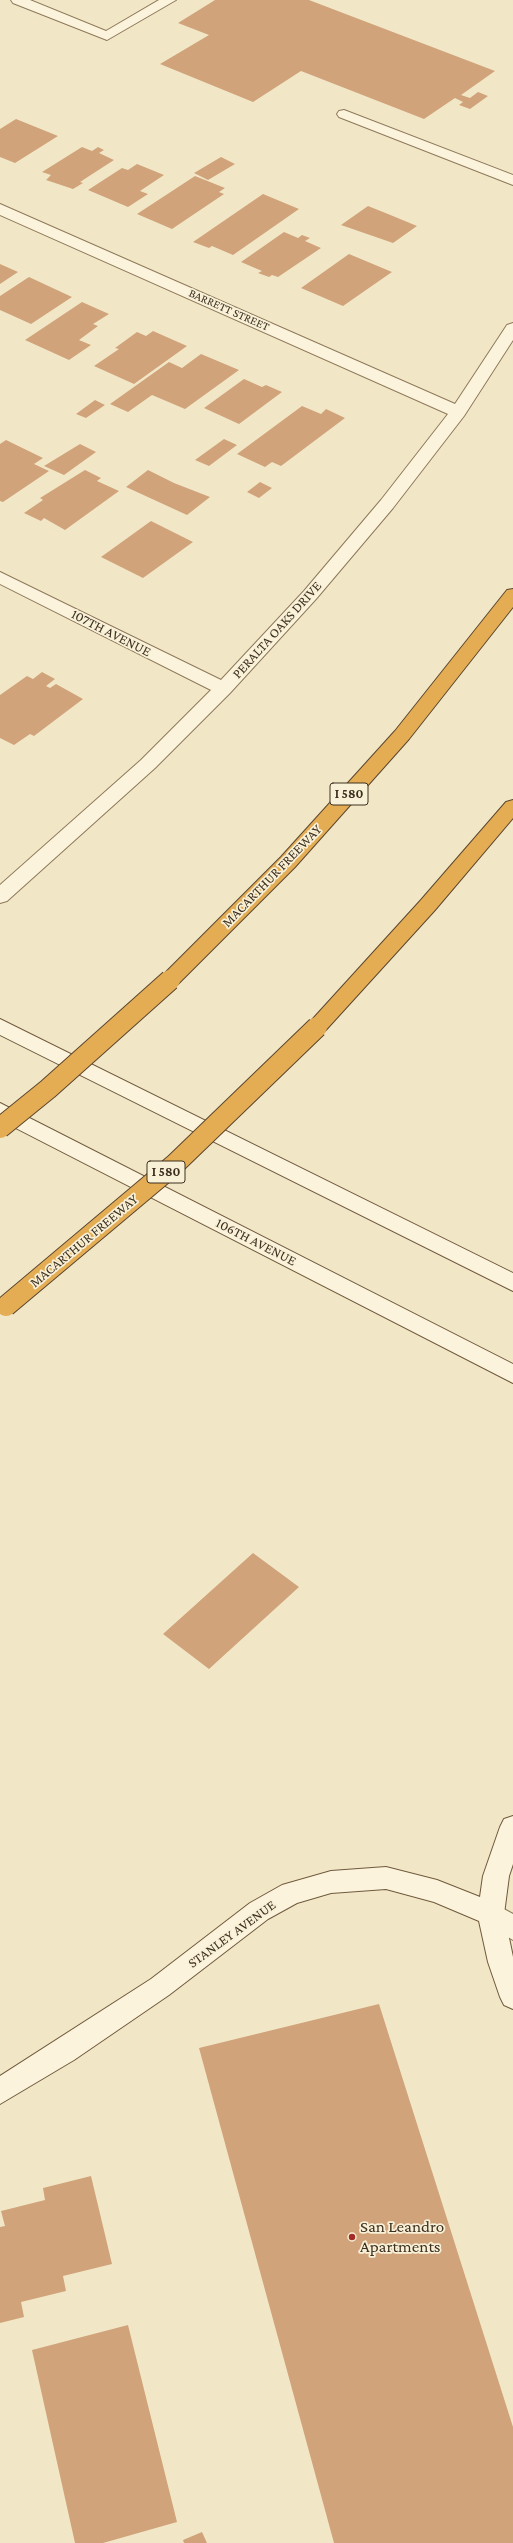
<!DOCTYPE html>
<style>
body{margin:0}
canvas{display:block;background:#f1e7c7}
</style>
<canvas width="513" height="2543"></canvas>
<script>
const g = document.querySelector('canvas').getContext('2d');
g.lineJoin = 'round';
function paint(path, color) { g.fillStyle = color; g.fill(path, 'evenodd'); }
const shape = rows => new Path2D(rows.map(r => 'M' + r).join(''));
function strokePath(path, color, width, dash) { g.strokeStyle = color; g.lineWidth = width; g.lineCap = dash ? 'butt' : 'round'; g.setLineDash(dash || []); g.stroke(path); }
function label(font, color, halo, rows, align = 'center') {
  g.font = font + ' "Crimson Pro",serif'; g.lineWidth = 3.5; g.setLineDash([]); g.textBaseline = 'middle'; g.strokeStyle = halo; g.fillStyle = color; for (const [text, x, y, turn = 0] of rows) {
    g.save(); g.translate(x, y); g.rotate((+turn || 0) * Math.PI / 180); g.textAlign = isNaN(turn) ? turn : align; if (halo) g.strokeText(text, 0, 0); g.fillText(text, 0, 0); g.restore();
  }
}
const building = shape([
 [215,0,309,0,495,71,461,95,470,98,478,92,488,96,470,109,459,105,463,102,455,98,424,119,301,71,253,102,160,64,209,35,178,23],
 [16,119,58,136,15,163,0,157,0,129],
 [82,147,92,151,98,147,104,150,99,153,114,160,80,182,83,183,73,189,46,180,51,175,42,172],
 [221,157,235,164,208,180,194,173],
 [137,164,164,175,140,191,148,194,128,207,88,190,122,168,128,170],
 [195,176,225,188,219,192,224,194,172,229,137,214],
 [263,194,299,209,233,255,212,246,209,248,193,242],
 [368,206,388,214,417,226,393,243,341,225],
 [284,232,298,238,302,235,310,238,305,241,321,248,278,277,272,275,269,277,258,273,262,271,241,262],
 [349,254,392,272,343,306,301,288],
 [0,264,18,272,0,284],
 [29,277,72,297,31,324,0,310,0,296],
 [82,302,109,314,93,324,98,326,79,340,91,345,69,360,25,340],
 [153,331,187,346,134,384,94,366,119,349,115,348,137,332,146,336],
 [201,354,239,370,185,409,152,395,128,412,110,404,169,362,182,368],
 [244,379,262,387,266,385,282,392,239,424,204,408],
 [95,400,105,405,86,418,76,414],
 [302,406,321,414,326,409,345,418,281,466,272,462,265,467,237,454],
 [224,439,237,445,209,466,195,460],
 [6,440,43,458,34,464,49,471,3,502,0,501,0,444],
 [80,444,96,452,64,475,44,466],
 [85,470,101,478,97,481,119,491,65,530,44,518,41,521,24,513,43,500,40,498],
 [148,470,174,483,210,497,187,515,126,487],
 [260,482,272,488,259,498,247,492],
 [151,521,193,542,143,578,101,557],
 [42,672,55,679,46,686,50,688,56,684,83,699,34,736,30,734,14,745,0,738,0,695,27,676,33,679],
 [253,1553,299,1587,209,1669,163,1634],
 [379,2004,513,2427,513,2543,334,2543,199,2048],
 [91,2176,112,2264,63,2276,66,2291,21,2302,24,2317,0,2323,0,2227,5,2226,1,2211,45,2200,43,2188],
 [128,2325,177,2522,103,2543,75,2543,32,2350],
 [202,2532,207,2543,184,2543,183,2540]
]);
const lane = shape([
 [11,0,30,0,106,31,159,0,176,0,107,40,13,3,11,0],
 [344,110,513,175,513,185,339,117,337,114,339,111,344,110]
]);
const street = shape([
 [0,204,455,404,507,325,513,323,513,340,464,416,393,508,316,599,230,693,155,768,7,901,0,903,0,885,141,760,211,690,0,584,0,572,221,680,304,591,381,500,448,414,0,215,0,204],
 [491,1902,513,1914,513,1940,482,1922,478,1914,482,1906,491,1902]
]);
const secondary = shape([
 [0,1019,513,1273,513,1291,0,1035,0,1019],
 [0,1103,513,1364,513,1383,0,1120,0,1103],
 [513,1816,513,1864,509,1876,504,1914,513,1957,513,2009,504,2005,500,1997,488,1962,479,1921,434,1902,386,1889,331,1893,297,1903,268,1919,169,1995,74,2060,0,2104,0,2076,151,1979,250,1903,282,1885,331,1871,386,1867,437,1880,480,1897,483,1876,500,1827,504,1819,513,1816]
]);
const highway = shape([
 [513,589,513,607,409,739,295,867,177,985,170,987,163,985,160,980,163,975,281,857,395,731,507,590,513,589],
 [513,800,513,818,435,910,324,1032,317,1034,310,1032,307,1027,310,1022,421,900,506,802,513,800]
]);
const highwayBridge = shape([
 [0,1128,48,1089,170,980],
 [6,1306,175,1164,317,1027]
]);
const markers = [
 [352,2237,4,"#a12d26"]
];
const farStreetnames = [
 ["BARRETT STREET",229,310,24]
];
const shields = [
 [349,794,38],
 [166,1172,38]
];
const shieldNames = [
 ["I 580",349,794],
 ["I 580",166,1172]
];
const streetNames = [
 ["PERALTA OAKS DRIVE",277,630,-48],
 ["107TH AVENUE",111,633,27],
 ["MACARTHUR FREEWAY",272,876,-46],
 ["MACARTHUR FREEWAY",84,1241,-40],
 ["106TH AVENUE",256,1242,27],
 ["STANLEY AVENUE",232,1934,-36]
];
const nearPoinames = [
 ["San Leandro",360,2227],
 ["Apartments",360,2247]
];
paint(building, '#d1a37a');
strokePath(lane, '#8e795a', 2);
strokePath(street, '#8e795a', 2);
strokePath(secondary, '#705a3d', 2);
strokePath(highway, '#5c462f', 2);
paint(lane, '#fbf3db');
paint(street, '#fbf3db');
paint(secondary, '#fbf3db');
paint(highway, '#e4ad54');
strokePath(highwayBridge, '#5c462f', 22, []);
strokePath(highwayBridge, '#e4ad54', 20);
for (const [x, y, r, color] of markers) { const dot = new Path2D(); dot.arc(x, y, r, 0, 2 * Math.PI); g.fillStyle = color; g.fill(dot); strokePath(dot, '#f8f0d7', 1.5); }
label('12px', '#3e301f', '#f8f0d7', farStreetnames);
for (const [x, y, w] of shields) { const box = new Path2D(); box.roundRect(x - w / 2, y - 11, w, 22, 3); g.fillStyle = '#f8f0d7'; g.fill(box); strokePath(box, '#3e301f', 1); }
label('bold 13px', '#3e301f', null, shieldNames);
label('14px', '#3e301f', '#f8f0d7', streetNames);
label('17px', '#3e301f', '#f8f0d7', nearPoinames, 'left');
</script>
